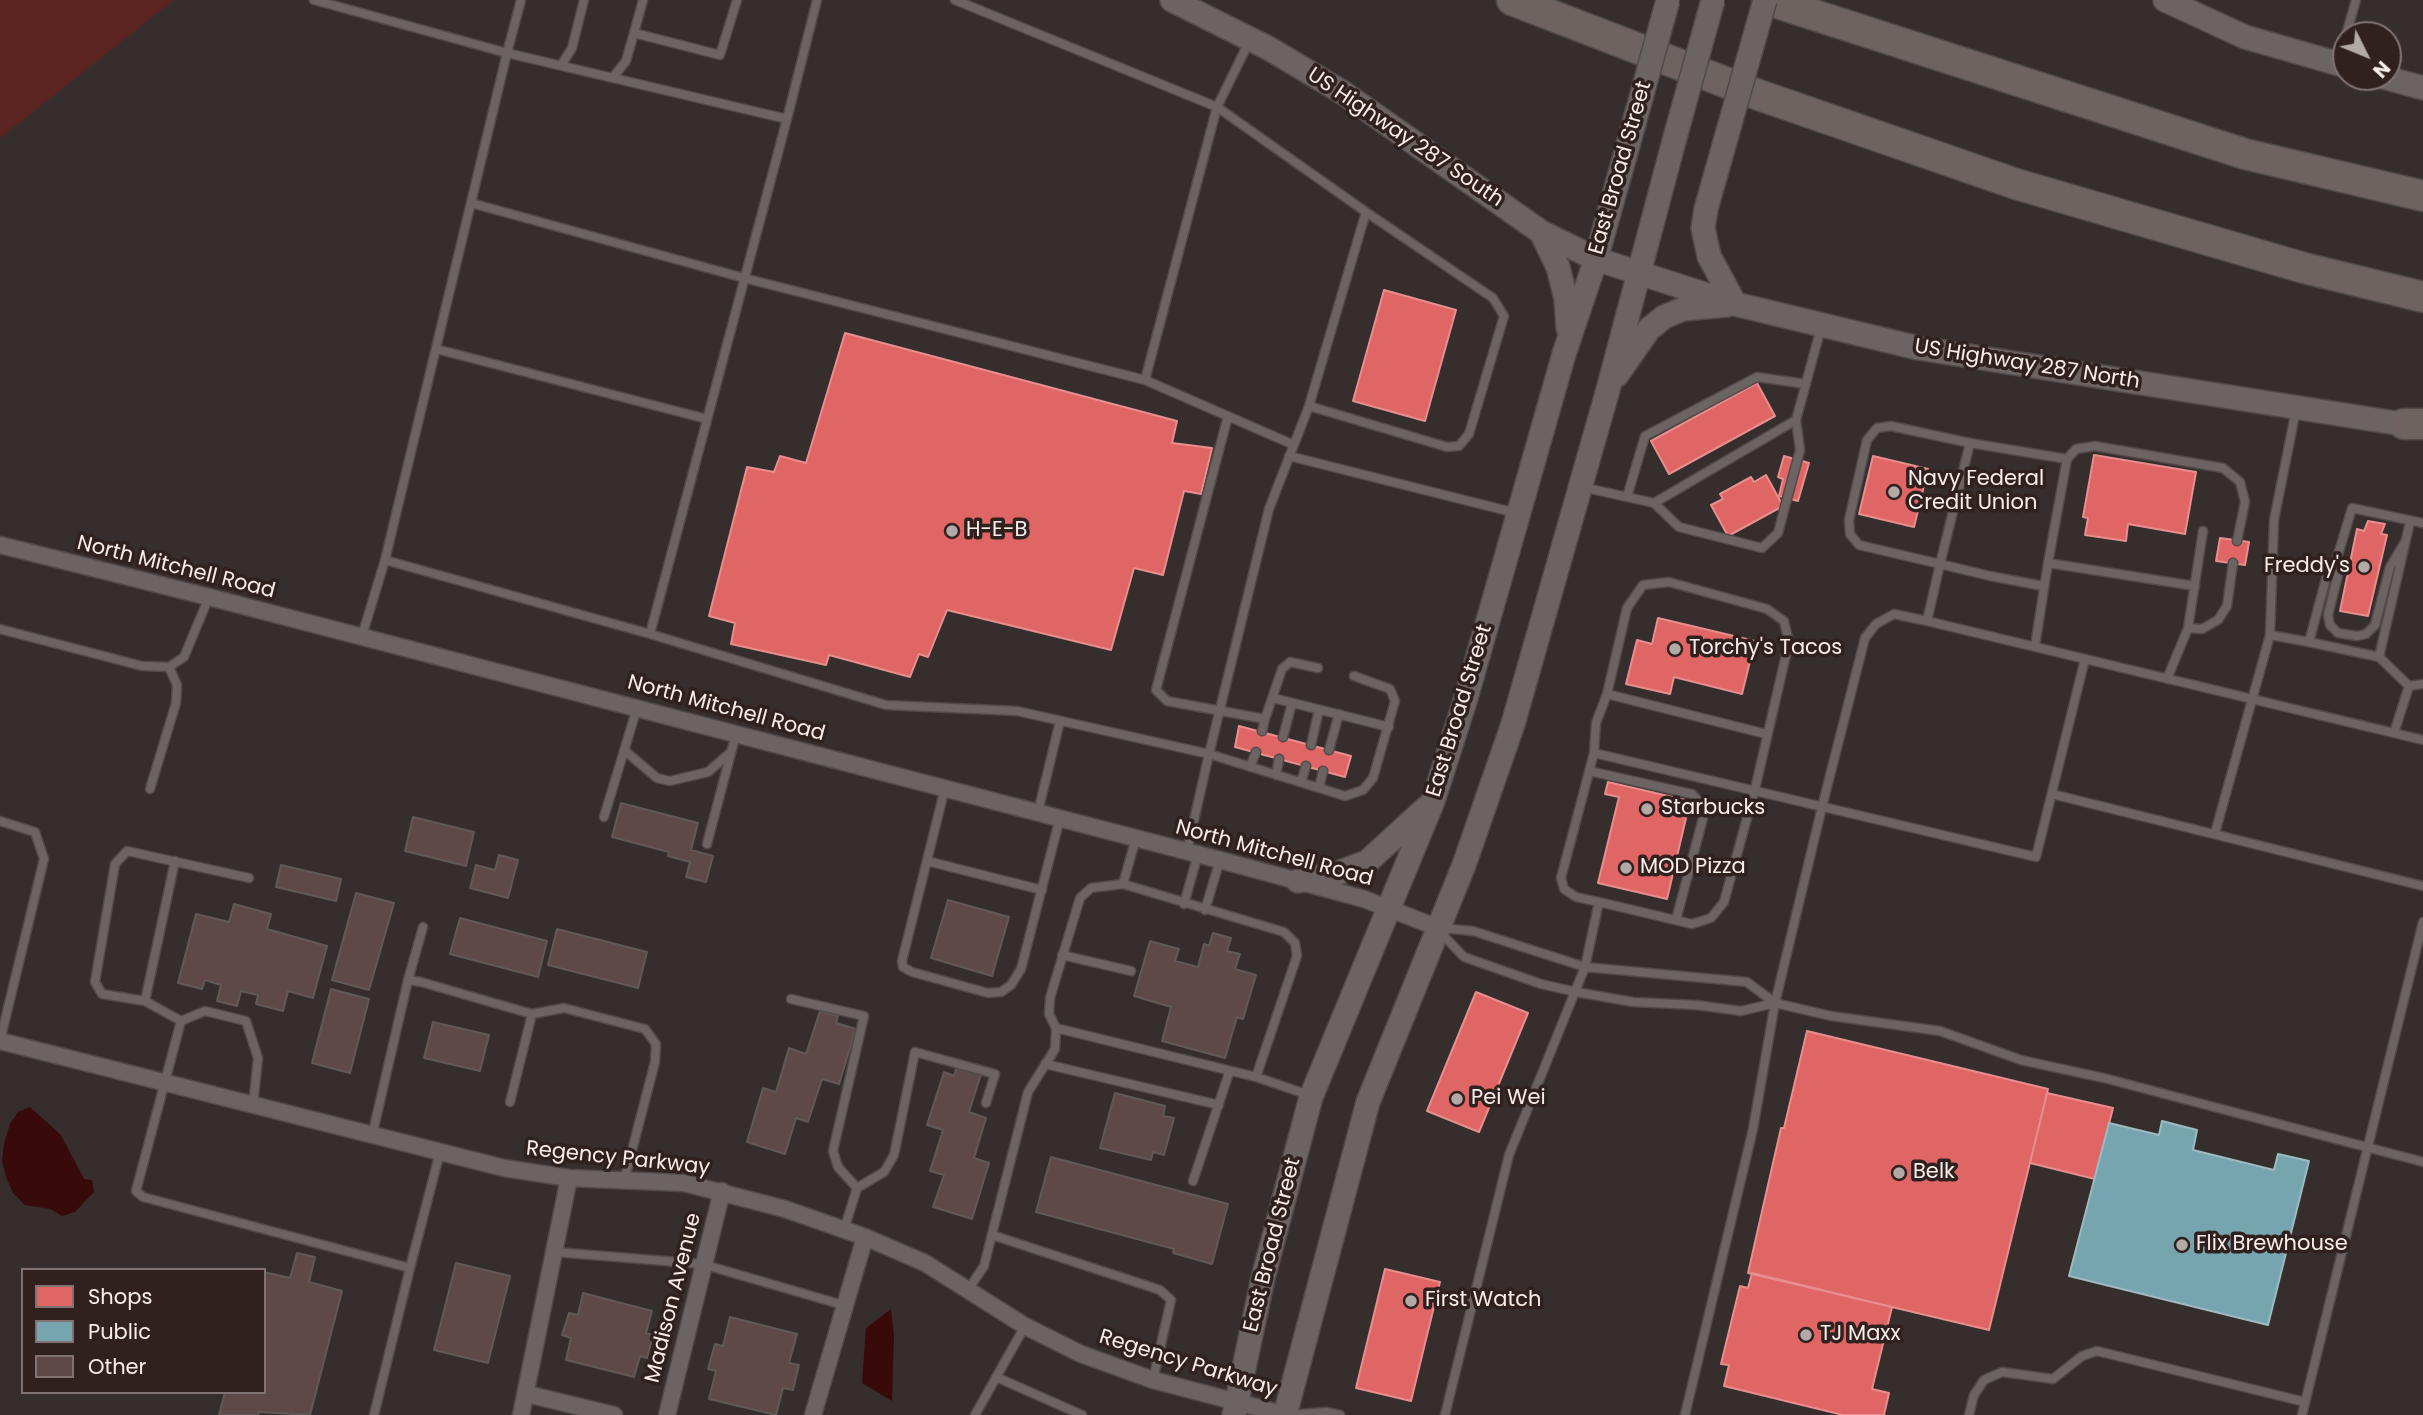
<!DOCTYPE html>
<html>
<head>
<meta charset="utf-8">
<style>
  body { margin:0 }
  #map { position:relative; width:2423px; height:1415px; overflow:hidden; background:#362e2d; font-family:Poppins,sans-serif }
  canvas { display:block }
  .legend { position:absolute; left:21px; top:1268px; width:245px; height:126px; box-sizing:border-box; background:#30211f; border:2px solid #807371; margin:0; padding:9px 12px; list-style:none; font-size:21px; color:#f7edeb }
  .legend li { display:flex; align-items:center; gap:14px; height:35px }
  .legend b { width:35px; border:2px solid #807371 }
  .north { position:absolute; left:2332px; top:21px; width:70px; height:70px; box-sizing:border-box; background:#30211f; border:2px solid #807371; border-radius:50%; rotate:133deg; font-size:19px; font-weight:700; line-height:28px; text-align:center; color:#f7edeb }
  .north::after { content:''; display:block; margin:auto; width:24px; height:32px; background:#b3aaa8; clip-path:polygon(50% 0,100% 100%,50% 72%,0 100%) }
</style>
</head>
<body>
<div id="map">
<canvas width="2423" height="1415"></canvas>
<ul class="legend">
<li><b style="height:19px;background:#e06666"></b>Shops</li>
<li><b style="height:19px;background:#76a5af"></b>Public</li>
<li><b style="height:19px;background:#5f4947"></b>Other</li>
</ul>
<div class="north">N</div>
</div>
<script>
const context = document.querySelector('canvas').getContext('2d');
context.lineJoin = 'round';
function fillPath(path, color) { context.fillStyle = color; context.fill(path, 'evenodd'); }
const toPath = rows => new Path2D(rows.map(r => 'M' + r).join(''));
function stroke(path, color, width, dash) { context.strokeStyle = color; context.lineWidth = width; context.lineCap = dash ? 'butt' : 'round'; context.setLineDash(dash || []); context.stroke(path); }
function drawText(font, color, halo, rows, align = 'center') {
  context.font = font + ' Poppins,sans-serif'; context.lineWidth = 7; context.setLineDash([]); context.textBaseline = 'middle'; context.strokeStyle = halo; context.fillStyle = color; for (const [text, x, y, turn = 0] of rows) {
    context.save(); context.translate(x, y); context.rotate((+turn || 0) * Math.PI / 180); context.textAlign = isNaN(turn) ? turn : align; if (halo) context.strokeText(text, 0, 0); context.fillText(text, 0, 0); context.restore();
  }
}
fillPath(toPath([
  [0,0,174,0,0,138]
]), '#5b2421');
fillPath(toPath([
  [30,1107,61,1135,84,1179,92,1180,94,1192,75,1212,62,1216,50,1209,25,1205,13,1193,6,1177,2,1161,4,1144,10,1124,18,1112],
  [891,1309,894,1336,892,1401,862,1383,866,1328]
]), '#380a0a');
const shops = toPath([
  [1384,290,1456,310,1425,421,1353,401,1384,290],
  [845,333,1177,421,1172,443,1212,448,1201,494,1184,491,1163,575,1134,568,1111,650,947,610,928,657,919,654,910,677,829,655,826,665,731,644,735,623,709,616,747,467,774,472,780,456,806,463,845,333],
  [1757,383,1775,416,1669,474,1651,441,1757,383],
  [2094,455,2196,472,2185,534,2128,524,2126,541,2085,535,2088,518,2083,517,2094,455],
  [1784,456,1809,463,1798,501,1779,496,1783,479,1778,477,1784,456],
  [1873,456,1928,469,1914,527,1859,514,1873,456],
  [1766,475,1783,506,1728,536,1711,505,1723,499,1720,494,1751,477,1754,482,1766,475],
  [2368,521,2385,524,2381,534,2387,535,2368,616,2340,611,2357,529,2364,531,2368,521],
  [2220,538,2249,542,2245,565,2216,561,2220,538],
  [1658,618,1755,641,1742,694,1674,677,1670,694,1626,684,1637,640,1652,644,1658,618],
  [1239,726,1351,756,1345,777,1235,747,1239,726],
  [1608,782,1690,801,1667,899,1598,883,1619,797,1605,794,1608,782],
  [1476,992,1528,1013,1479,1132,1427,1111,1476,992],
  [1807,1031,2048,1089,1989,1330,1748,1273,1781,1128,1784,1128,1807,1031],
  [2047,1093,2113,1108,2095,1179,2030,1163,2047,1093],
  [1385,1269,1440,1282,1411,1401,1356,1388,1385,1269],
  [1752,1273,1892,1307,1872,1389,1889,1393,1884,1415,1843,1415,1724,1386,1729,1365,1721,1364,1740,1286,1748,1288,1752,1273]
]);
fillPath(shops, '#e06666');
stroke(shops, '#e78e8e', 2);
const public = toPath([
  [2162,1121,2197,1130,2193,1150,2274,1170,2278,1154,2309,1161,2268,1325,2069,1276,2109,1123,2159,1135,2162,1121]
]);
fillPath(public, '#76a5af');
stroke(public, '#9dbbc1', 2);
const building = toPath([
  [621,803,698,823,691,850,713,856,706,882,686,877,690,862,668,856,669,852,612,837,621,803],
  [413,817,474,832,466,866,405,851,413,817],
  [499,855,518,860,508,898,470,888,476,865,495,870,499,855],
  [281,865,341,879,336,901,276,887,281,865],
  [356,893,394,903,369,990,332,980,356,893],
  [948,900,1009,917,992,976,931,958,948,900],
  [234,904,271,914,267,929,327,946,313,998,288,991,283,1011,256,1004,258,995,241,991,237,1006,217,1001,221,985,205,980,202,989,178,983,196,914,229,922,234,904],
  [460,918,547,941,538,977,450,954,460,918],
  [557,929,647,952,638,988,548,965,557,929],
  [1213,933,1231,938,1227,951,1240,954,1235,969,1256,975,1243,1019,1237,1017,1225,1058,1162,1041,1171,1007,1134,996,1150,941,1179,949,1175,961,1198,967,1204,944,1209,946,1213,933],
  [331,989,369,999,350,1073,312,1063,331,989],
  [820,1011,838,1016,836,1023,856,1029,839,1084,822,1079,808,1122,796,1118,785,1154,747,1142,763,1088,776,1092,789,1048,806,1054,820,1011],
  [433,1022,489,1035,480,1071,424,1058,433,1022],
  [957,1066,981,1074,969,1112,986,1118,974,1158,989,1163,972,1219,933,1207,944,1175,930,1171,943,1130,927,1125,944,1072,954,1076,957,1066],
  [1115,1093,1165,1106,1163,1116,1174,1118,1164,1155,1153,1152,1151,1160,1100,1148,1115,1093],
  [1051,1157,1228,1204,1212,1264,1173,1253,1174,1249,1036,1212,1051,1157],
  [297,1253,315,1257,309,1282,342,1291,310,1415,259,1412,258,1415,219,1415,225,1392,264,1392,264,1272,290,1278,297,1253],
  [456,1263,510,1276,488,1363,434,1350,456,1263],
  [583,1293,652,1311,646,1333,653,1335,647,1358,640,1356,634,1377,566,1360,571,1338,562,1335,569,1313,578,1315,583,1293],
  [730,1317,797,1334,789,1363,799,1365,793,1390,783,1388,776,1415,709,1399,716,1371,708,1369,715,1344,723,1346,730,1317]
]);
fillPath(building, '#5f4947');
stroke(building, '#605958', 2);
const service = toPath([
  [314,0,507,53,521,0],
  [643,0,634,33,720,55,737,0],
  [955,0,1217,107,1366,212,1309,406,1269,509,1209,754,1345,796,1363,790,1373,778,1395,701,1390,689,1354,676],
  [2346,35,2356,0],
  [2340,61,2346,37],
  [562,64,572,48,584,0],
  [614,76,626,61,634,33],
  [787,119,507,53,385,560,650,634,787,119,817,0],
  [471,203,744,278,1145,380,1217,107,1249,42],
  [436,349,707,419],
  [1145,380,1294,445],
  [1309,406,1447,447,1459,446,1469,434,1504,316,1493,298,1366,212],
  [1228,416,1156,690,1167,701,1265,719,1282,669,1290,662,1318,668],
  [1970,443,2067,459],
  [1289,456,1516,513],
  [1582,487,1654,503,1796,420,1821,328],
  [1627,497,1645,436,1757,377,1806,384],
  [1654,503,1679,527,1762,548,1778,533,1800,450,1796,420],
  [2337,558,2338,575,2328,615,2330,625,2338,633,2357,636,2366,634,2375,625,2390,567,2405,542],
  [2048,563,2067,459,2076,449,2095,446,2223,468,2240,482,2245,502,2237,541],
  [1927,621,1940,564,1970,443,1891,426,1877,428,1867,440,1849,520,1850,534,1859,545,1940,564,1990,576,2043,586],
  [2188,628,2202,629,2218,620,2227,606,2233,563],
  [0,629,142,666,169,667,184,657,209,597],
  [650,634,886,705,1017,711,1209,754,1187,851],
  [2270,635,2309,642],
  [362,636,385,560],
  [2035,646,2048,563,2195,586],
  [2379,657,2410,522],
  [2167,679,2188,628,2203,531],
  [2409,686,2379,657,2309,642,2327,575,2337,558,2352,508,2423,523],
  [1607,694,1766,734],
  [1273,698,1389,727],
  [1262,731,1265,719],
  [2394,733,2409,686,2423,684],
  [1283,737,1292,703],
  [1311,745,1319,710],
  [624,750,657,778,670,781,708,772,731,752],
  [1329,750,1339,714],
  [1594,753,1596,723,1607,694,1627,608,1643,585,1669,582,1767,609,1784,621,1789,642,1755,789,1724,902,1711,918,1692,924,1599,902],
  [1250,767,1256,752],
  [1589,771,1692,794,1701,804,1703,818,1676,920],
  [1276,775,1279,759],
  [1301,782,1306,766],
  [945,788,902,961,903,967,912,972,988,993,1001,992,1011,985,1021,969,1060,818],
  [1319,788,1323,771],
  [150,789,176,703,177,685,169,667],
  [2052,794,2423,886],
  [1038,812,1060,721],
  [604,817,637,708],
  [0,821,35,832,44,859,0,1041],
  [2215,833,2270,635,2274,520,2296,410],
  [707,844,736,734],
  [927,861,1042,890],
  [1123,884,1284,932,1295,943,1297,956,1256,1077],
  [1184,904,1198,854],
  [1205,910,1220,860],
  [1441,928,1473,931,1585,967,1747,982,1775,1003,1831,1016,1940,1031,2021,1060,2104,1078,2423,1162],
  [1440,932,1464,957,1541,984,1576,992,1633,1002,1696,1005,1741,1011,1775,1003],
  [1062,955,1131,971],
  [408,980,423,927],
  [791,999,864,1016,833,1151,838,1167,857,1188,844,1230],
  [145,1001,175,861],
  [181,1021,145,1001,102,994,95,982,115,864,127,851,249,878],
  [1056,1028,1256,1077,1309,1095],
  [1045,1064,1219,1105],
  [510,1102,532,1014],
  [253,1105,258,1058,246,1021,205,1011,181,1021,136,1191,143,1197,410,1268,374,1415],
  [372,1136,408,980,421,982,532,1014,564,1008,645,1029,656,1044,655,1062,624,1181],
  [1193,1181,1229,1073],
  [857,1188,884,1172,894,1155,915,1052,995,1074,986,1103],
  [992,1235,1160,1290,1171,1300,1153,1380],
  [555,1252,702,1264,843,1305],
  [410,1268,440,1152],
  [968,1290,984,1266,1028,1092,1055,1049,1056,1028,1049,1014,1050,998,1080,898,1091,888,1123,884,1136,838],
  [996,1377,1082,1415],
  [975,1415,1025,1326],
  [1288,1415,1326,1412,1340,1415],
  [1445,1415,1509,1155,1585,967,1599,902,1576,897,1564,889,1561,878,1594,753,2036,857,2085,659],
  [1685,1415,1753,1129,1775,1003,1822,807,1865,638,1876,624,1894,614,1927,621,2423,740],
  [1969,1415,1974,1395,1984,1380,2002,1372,2053,1379,2082,1356,2097,1351,2305,1402],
  [2302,1415,2423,922]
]);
const minor = toPath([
  [0,545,209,597,1220,860,1364,899,1436,927],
  [0,1041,504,1168,569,1178,684,1183,785,1209,865,1237,925,1263,1025,1326,1081,1354,1153,1380,1286,1415],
  [527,1394,614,1415],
  [521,1415,569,1178],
  [667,1415,722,1191],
  [813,1415,865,1237]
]);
const secondary = toPath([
  [1172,0,1270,49,1342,92,1541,232,1596,259,1735,304,1918,348,2421,427],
  [2165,0,2245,37,2346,66],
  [2383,77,2423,88],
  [1541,232,1558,267,1566,299,1568,328],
  [1709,256,1735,304],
  [1617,375,1649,329,1664,317,1683,309,1727,305],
  [1298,881,1338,873,1367,862,1426,808],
  [1234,1415,1263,1278,1311,1097,1433,801,1466,698,1564,354,1596,259,1628,145],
  [1285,1415,1368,1102,1464,865,1513,724,1609,386,1674,141]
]);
const motorway = toPath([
  [1512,0,1756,94,2016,184,2304,268,2423,297],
  [1768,0,2245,154,2423,196],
  [2404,424,2423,424]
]);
stroke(service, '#514a49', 11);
stroke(minor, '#514a49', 19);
stroke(secondary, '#514a49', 26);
stroke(motorway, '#514a49', 33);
stroke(service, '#6b6463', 8);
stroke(minor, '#6b6463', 16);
stroke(secondary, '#6b6463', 23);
stroke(motorway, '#6f6361', 30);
const secondaryBridge = toPath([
  [1674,141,1713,0],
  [1628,145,1668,0],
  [1709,256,1703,228,1706,209,1765,0]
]);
stroke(secondaryBridge, '#514a49', 26, []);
stroke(secondaryBridge, '#6b6463', 23);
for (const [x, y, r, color] of [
  [1894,492,7,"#b3aaa8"],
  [952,531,7,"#b3aaa8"],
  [2364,567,7,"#b3aaa8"],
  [1675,649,7,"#b3aaa8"],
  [1647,809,7,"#b3aaa8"],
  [1626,868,7,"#b3aaa8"],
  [1457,1099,7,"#b3aaa8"],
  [1899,1173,7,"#b3aaa8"],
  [2182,1245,7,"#b3aaa8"],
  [1411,1301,7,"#b3aaa8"],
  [1806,1335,7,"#b3aaa8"]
]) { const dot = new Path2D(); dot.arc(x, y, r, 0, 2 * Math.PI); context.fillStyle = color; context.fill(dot); stroke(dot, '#30211f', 2.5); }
drawText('21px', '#f7edeb', '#30211f', [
  ["US Highway 287 South",1405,138,34],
  ["East Broad Street",1621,168,-74],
  ["US Highway 287 North",2027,365,9],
  ["North Mitchell Road",176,568,14],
  ["North Mitchell Road",726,709,15],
  ["East Broad Street",1460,711,-73],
  ["North Mitchell Road",1274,854,15],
  ["Regency Parkway",618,1159,6],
  ["East Broad Street",1273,1245,-76],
  ["Madison Avenue",674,1298,-76],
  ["Regency Parkway",1188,1364,17]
]);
drawText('21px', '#f7edeb', '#30211f', [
  ["Navy Federal",1908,480],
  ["Credit Union",1908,504],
  ["H-E-B",966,531],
  ["Freddy's",2350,567,"right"],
  ["Torchy's Tacos",1689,649],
  ["Starbucks",1661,809],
  ["MOD Pizza",1640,868],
  ["Pei Wei",1471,1099],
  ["Belk",1913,1173],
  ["Flix Brewhouse",2196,1245],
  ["First Watch",1425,1301],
  ["TJ Maxx",1820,1335]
], 'left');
</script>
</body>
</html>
